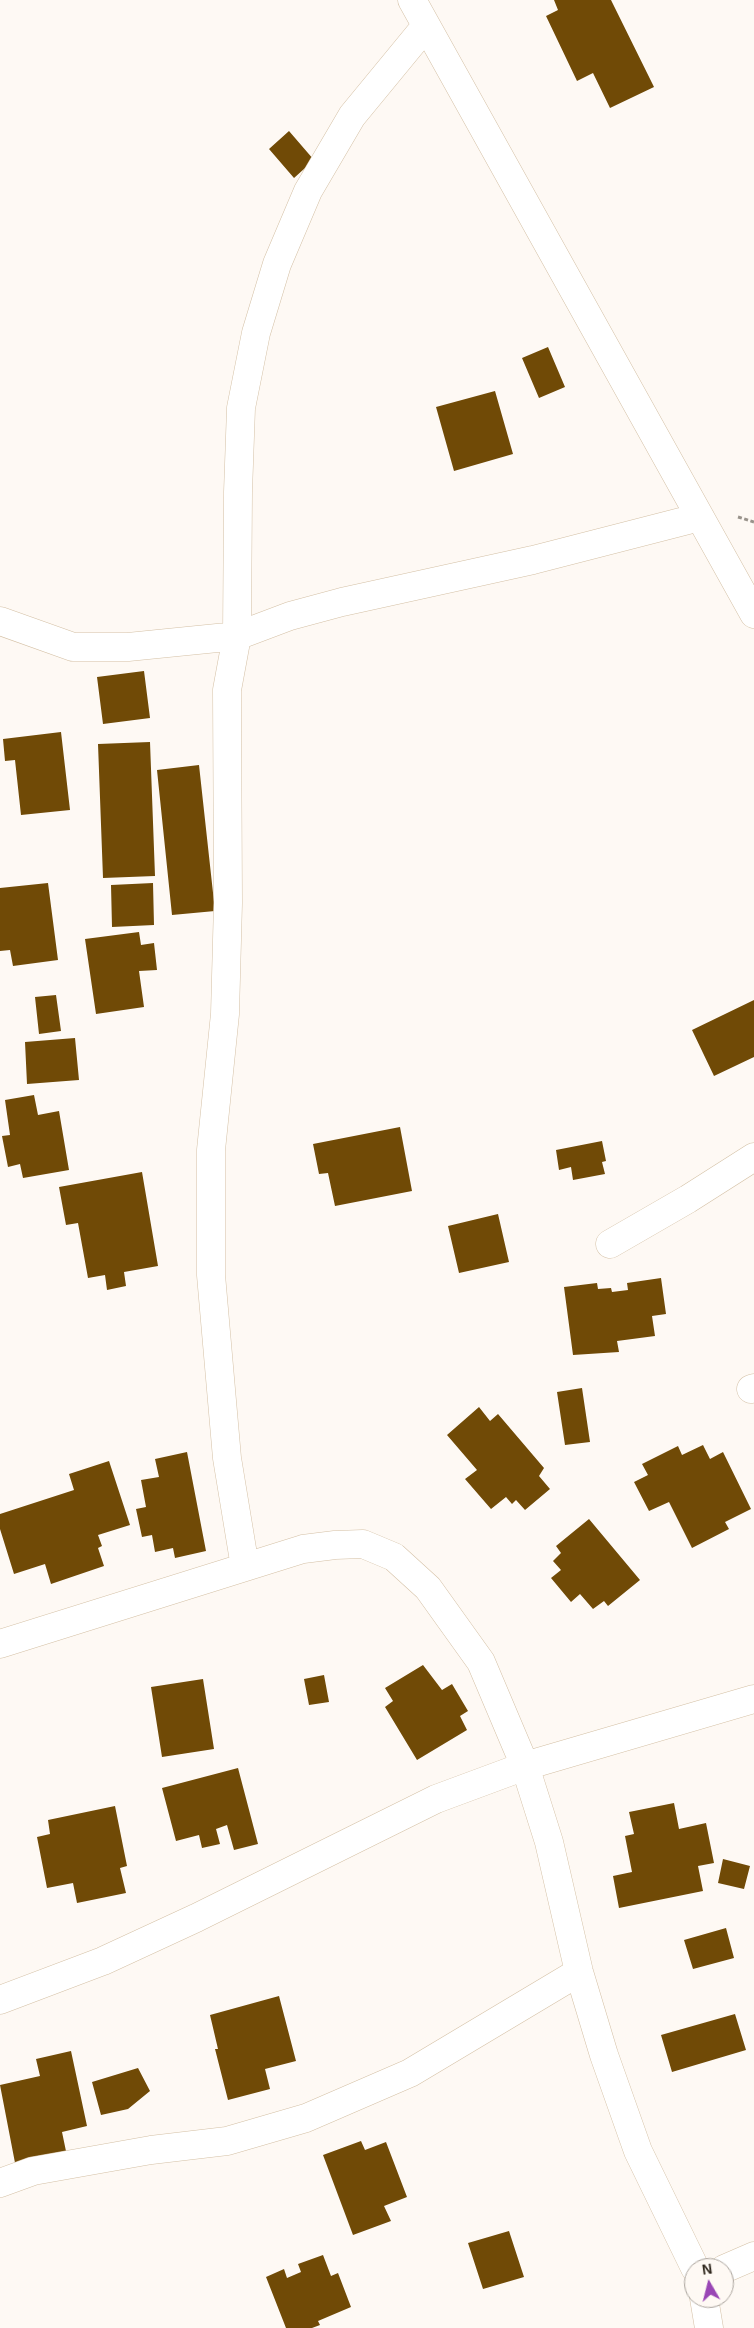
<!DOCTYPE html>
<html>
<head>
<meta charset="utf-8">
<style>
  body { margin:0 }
  #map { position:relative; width:754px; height:2328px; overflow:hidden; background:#fef9f4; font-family:Arial,sans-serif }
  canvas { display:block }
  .north { position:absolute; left:684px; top:2258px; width:50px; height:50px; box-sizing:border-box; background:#fef9f4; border:1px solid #aaa49d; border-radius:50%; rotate:352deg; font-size:14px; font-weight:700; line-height:20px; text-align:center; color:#2d251b }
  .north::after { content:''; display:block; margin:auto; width:18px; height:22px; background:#9946b5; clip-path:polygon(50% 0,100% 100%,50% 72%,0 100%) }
</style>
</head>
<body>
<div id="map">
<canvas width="754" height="2328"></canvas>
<div class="north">N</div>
</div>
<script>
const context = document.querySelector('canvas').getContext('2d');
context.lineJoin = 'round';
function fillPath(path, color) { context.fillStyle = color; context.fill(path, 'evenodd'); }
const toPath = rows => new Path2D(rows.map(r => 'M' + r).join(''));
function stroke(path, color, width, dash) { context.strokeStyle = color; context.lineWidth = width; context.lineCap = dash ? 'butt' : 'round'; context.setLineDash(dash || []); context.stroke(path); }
fillPath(toPath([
  [554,0,611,0,654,87,610,108,593,73,577,81,546,16,558,10],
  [289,131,314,160,294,178,269,149],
  [548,347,565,387,539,398,522,358],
  [495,391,513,454,454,471,436,407],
  [144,671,150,718,103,724,97,677],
  [61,732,70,810,21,815,15,760,5,761,3,739],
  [150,742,155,876,103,878,98,744],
  [199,765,215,911,172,915,157,770],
  [48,883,58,960,13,966,10,950,0,951,0,888],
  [153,883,154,925,112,927,111,885],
  [139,932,141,945,154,943,157,970,139,971,144,1007,96,1014,85,939],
  [56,995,61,1031,39,1034,35,997],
  [754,1000,754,1057,714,1076,692,1030],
  [75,1038,79,1080,27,1084,25,1042],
  [34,1095,38,1115,59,1111,69,1170,23,1178,20,1164,8,1167,2,1136,10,1135,5,1100],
  [400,1127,412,1191,335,1206,328,1173,319,1174,313,1144],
  [602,1141,606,1161,602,1162,605,1174,573,1180,571,1167,559,1170,556,1150],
  [142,1172,158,1266,124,1272,126,1286,107,1290,105,1275,88,1278,78,1223,66,1225,59,1187],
  [498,1214,509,1262,459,1273,448,1226],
  [661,1278,666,1314,652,1316,655,1336,617,1341,619,1352,573,1355,564,1287,597,1283,598,1289,611,1288,612,1292,628,1290,627,1283],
  [582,1388,590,1442,565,1445,557,1392],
  [479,1407,490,1421,498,1414,544,1468,539,1476,550,1489,525,1510,516,1500,512,1504,506,1497,491,1509,465,1479,477,1470,447,1435],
  [703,1445,710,1459,723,1452,751,1509,725,1522,729,1529,692,1548,669,1502,649,1511,634,1482,648,1475,642,1464,678,1446,682,1455],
  [187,1452,206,1551,175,1558,173,1548,155,1552,152,1535,142,1537,136,1509,146,1507,141,1480,159,1477,155,1459],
  [109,1461,130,1525,98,1535,102,1546,98,1548,104,1566,51,1584,45,1564,14,1574,0,1529,0,1514,74,1490,69,1474],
  [589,1519,640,1580,608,1606,604,1601,593,1609,580,1594,571,1602,551,1578,561,1570,553,1561,561,1553,556,1546],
  [423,1665,442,1690,452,1684,468,1711,460,1716,467,1730,417,1760,385,1707,393,1701,385,1688],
  [324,1675,329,1702,309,1705,304,1679],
  [203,1679,214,1749,162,1757,151,1687],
  [238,1768,258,1844,234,1850,227,1825,216,1829,220,1844,202,1848,199,1835,176,1841,162,1788],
  [674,1803,679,1829,706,1823,714,1863,698,1866,703,1891,619,1908,613,1876,632,1872,625,1836,634,1834,629,1812],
  [115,1806,127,1866,120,1868,126,1893,77,1903,73,1883,47,1888,37,1837,50,1834,48,1820],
  [723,1859,750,1866,744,1889,718,1883],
  [726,1928,734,1958,693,1969,684,1940],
  [279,1996,296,2061,265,2069,270,2089,228,2100,215,2049,218,2049,210,2015],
  [735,2014,746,2050,672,2072,661,2035],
  [71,2051,87,2126,62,2132,67,2156,16,2168,0,2085,40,2076,36,2059],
  [138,2068,150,2091,128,2109,101,2115,92,2082],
  [361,2141,365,2150,386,2142,407,2197,384,2206,391,2221,353,2235,323,2155],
  [509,2231,524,2277,483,2289,468,2243],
  [323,2255,331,2276,338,2273,351,2307,318,2321,320,2325,312,2328,286,2328,266,2277,284,2269,287,2278,301,2272,298,2264]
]), '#704a06');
const street = toPath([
  [412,0,754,614],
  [0,621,73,647,128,647,237,636,290,616,342,602,533,560,700,517],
  [610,1244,688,1199,754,1157],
  [751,1389,754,1388],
  [245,1567,227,1458,211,1275,211,1150,225,1014,228,903,227,690,237,636,238,492,241,408,256,333,277,264,308,191,352,116,426,26],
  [0,1644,303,1549,335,1545,363,1544,394,1557,428,1588,481,1662,525,1766,549,1842,579,1972,604,2055,638,2151,695,2268],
  [0,2000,103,1961,196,1918,436,1799,525,1766,754,1699],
  [0,2183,33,2171,151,2150,227,2141,306,2118,410,2073,579,1972],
  [724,2269,754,2256],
  [704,2298,709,2328]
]);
stroke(street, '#d4c0a5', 29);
stroke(toPath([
  [738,517,754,522]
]), '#99938b', 3, [4, 2.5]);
stroke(street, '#fff', 28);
</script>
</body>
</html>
